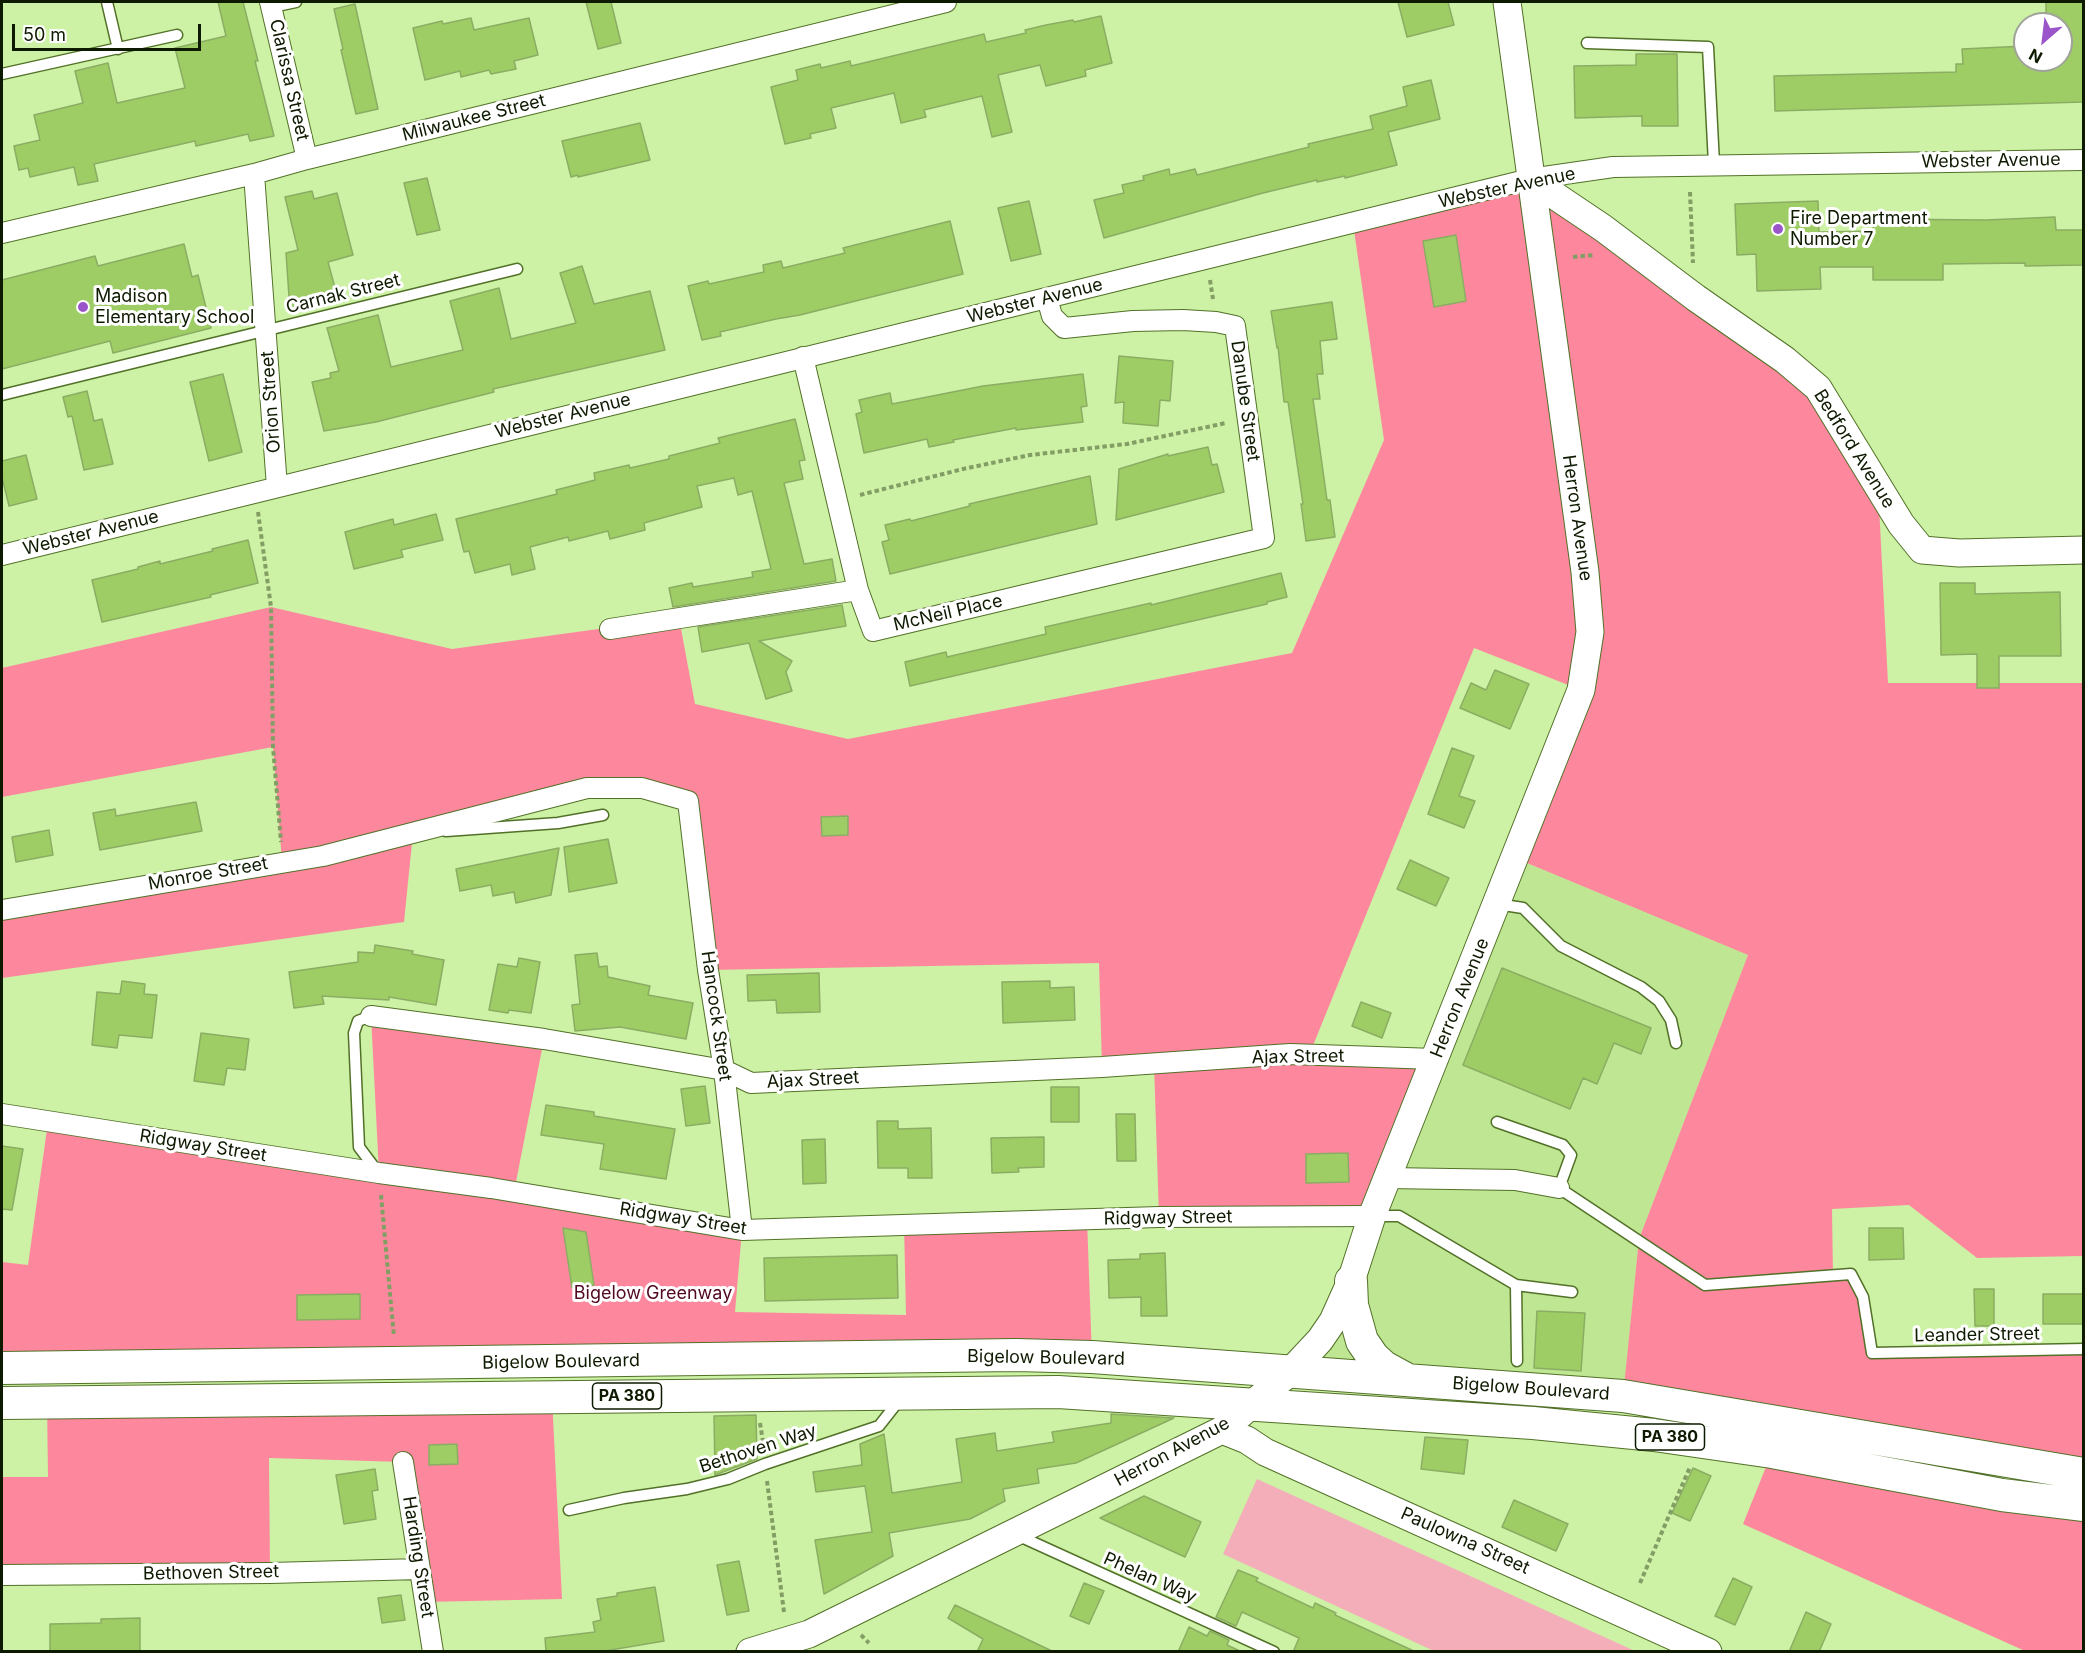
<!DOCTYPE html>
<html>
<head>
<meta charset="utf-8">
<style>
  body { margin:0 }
  #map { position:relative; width:2085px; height:1653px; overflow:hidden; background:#cdf2a5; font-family:Inter,sans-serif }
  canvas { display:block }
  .frame { position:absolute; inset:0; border:3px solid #0e1a00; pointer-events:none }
  .north { position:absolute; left:2013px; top:12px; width:60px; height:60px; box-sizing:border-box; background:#fff; border:2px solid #9fa399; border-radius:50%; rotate:208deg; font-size:16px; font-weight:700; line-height:24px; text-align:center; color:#0e1a00 }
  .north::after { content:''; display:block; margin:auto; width:21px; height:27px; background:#9a55ca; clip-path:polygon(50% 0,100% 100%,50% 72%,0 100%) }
  .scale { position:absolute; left:12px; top:24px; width:189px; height:27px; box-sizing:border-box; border:3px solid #0e1a00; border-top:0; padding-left:8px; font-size:18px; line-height:21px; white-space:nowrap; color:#0e1a00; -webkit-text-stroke:4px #fff; paint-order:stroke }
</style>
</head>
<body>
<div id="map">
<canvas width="2085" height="1653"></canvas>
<div class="frame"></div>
<div class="north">N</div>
<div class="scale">50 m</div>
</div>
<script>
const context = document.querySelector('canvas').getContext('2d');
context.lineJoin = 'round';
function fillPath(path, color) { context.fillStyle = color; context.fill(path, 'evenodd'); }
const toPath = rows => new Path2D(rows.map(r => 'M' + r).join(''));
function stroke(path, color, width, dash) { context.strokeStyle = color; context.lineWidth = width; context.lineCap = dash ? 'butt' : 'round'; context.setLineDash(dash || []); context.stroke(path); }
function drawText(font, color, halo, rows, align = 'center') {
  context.font = font + ' Inter,sans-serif'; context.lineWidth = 6; context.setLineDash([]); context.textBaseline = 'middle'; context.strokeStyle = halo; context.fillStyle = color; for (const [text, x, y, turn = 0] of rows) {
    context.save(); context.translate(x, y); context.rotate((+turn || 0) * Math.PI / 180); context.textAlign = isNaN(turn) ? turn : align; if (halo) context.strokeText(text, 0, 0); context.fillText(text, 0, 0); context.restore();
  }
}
fillPath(toPath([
  [1515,858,1748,955,1639,1239,1623,1396,1291,1371,1327,1330]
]), '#bfe692');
fillPath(toPath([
  [1257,1479,1635,1651,1434,1651,1223,1554]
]), '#f3aeb9');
fillPath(toPath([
  [1530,179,1785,360,1878,485,1888,683,2083,683,2083,1256,1977,1258,1909,1205,1832,1209,1833,1275,1851,1274,1863,1297,1872,1353,2083,1349,2083,1474,1623,1396,1639,1239,1748,955,1515,858,1581,690,1474,648,1310,1053,1435,1059,1372,1216,1159,1217,1154,1064,1102,1067,1099,963,708,970,688,802,586,788,413,833,404,922,2,978,2,906,282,861,273,747,2,797,2,668,271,607,452,649,679,618,695,704,848,739,1292,653,1384,440,1353,223],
  [371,1016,544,1039,514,1192,742,1230,735,1312,906,1315,904,1225,1087,1219,1092,1357,2,1368,2,1262,28,1265,48,1122,379,1173],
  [552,1397,562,1599,425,1602,403,1462,269,1458,270,1573,2,1575,2,1477,48,1477,47,1402],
  [1772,1452,2083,1505,2083,1651,2025,1651,1743,1524]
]), '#fd889e');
const building = toPath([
  [218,2,243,2,258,61,255,61,274,136,250,141,248,134,196,146,195,141,94,164,98,181,78,185,74,167,30,177,28,168,19,170,14,146,40,140,34,115,83,103,75,71,108,63,117,103,185,88,175,48,226,36,218,2],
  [586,2,611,2,621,43,598,49,586,2],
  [1398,2,1448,2,1454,25,1407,37,1398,2],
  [2046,2,2084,2,2084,102,1775,111,1774,76,1956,72,1956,64,1963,64,1962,49,2025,46,2025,60,2061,60,2061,24,2046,24,2046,2],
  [355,4,378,109,356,114,341,50,343,49,334,9,355,4],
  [1101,16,1112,63,1085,70,1086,76,1046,86,1040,65,998,75,1012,132,992,137,982,96,924,110,926,117,901,123,894,93,831,108,836,128,810,134,811,138,785,144,771,87,798,80,796,70,820,64,821,68,850,61,851,66,984,34,986,42,1026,33,1025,30,1046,25,1073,20,1074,22,1101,16],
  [471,18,474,30,529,18,538,55,514,61,516,69,491,74,489,70,461,77,460,71,425,80,413,28,442,21,443,24,471,18],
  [1636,54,1677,54,1678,126,1642,126,1642,116,1575,118,1574,66,1636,65,1636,54],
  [1431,80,1440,119,1388,132,1397,165,1345,178,1345,176,1317,182,1317,180,1263,193,1104,238,1094,200,1124,193,1122,185,1144,180,1143,176,1169,169,1170,175,1195,169,1197,175,1309,147,1308,144,1373,129,1370,116,1407,106,1403,87,1431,80],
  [640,123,650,160,578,177,578,175,571,177,562,141,640,123],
  [427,178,440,230,417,235,404,183,427,178],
  [312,191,314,199,337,193,353,255,328,262,338,299,290,311,286,253,298,250,285,197,312,191],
  [1029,201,1041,254,1011,261,998,208,1029,201],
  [1818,201,1819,232,1873,231,1873,219,1986,220,2055,217,2056,230,2084,230,2084,265,2025,266,2025,263,1943,264,1943,280,1873,280,1873,267,1820,267,1821,289,1757,291,1756,254,1737,255,1735,204,1818,201],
  [950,221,963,274,800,315,776,319,720,332,721,336,702,340,688,286,708,281,709,284,764,272,763,265,781,261,783,268,845,253,843,248,950,221],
  [1456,235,1466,301,1434,307,1423,241,1456,235],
  [184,244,192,277,198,275,211,328,113,353,110,341,2,369,2,280,95,256,98,266,184,244],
  [582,266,594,304,650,291,665,350,493,389,494,392,376,422,324,431,312,382,331,378,330,373,339,371,327,328,378,315,391,367,463,350,450,301,499,288,511,339,576,323,560,273,582,266],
  [1332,302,1337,339,1320,341,1323,374,1317,374,1320,399,1313,399,1327,500,1330,500,1335,537,1306,541,1301,504,1303,504,1288,402,1284,402,1278,347,1277,348,1271,311,1332,302],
  [1119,356,1173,361,1170,401,1160,400,1158,426,1123,423,1124,402,1115,403,1119,356],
  [223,374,242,452,209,461,190,382,223,374],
  [1083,374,1087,406,1081,407,1083,422,1016,430,1016,428,953,440,954,442,929,447,927,439,864,453,856,414,862,412,859,400,890,393,892,404,983,386,1083,374],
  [87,391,94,421,102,419,113,464,84,470,72,416,68,417,63,397,87,391],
  [795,419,805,460,799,461,803,479,784,483,804,564,832,559,836,581,673,607,669,588,692,583,693,587,753,577,752,572,771,569,752,491,738,495,734,478,697,486,702,507,644,523,645,530,610,539,608,531,569,541,568,537,530,547,535,569,512,575,510,564,475,573,469,551,464,552,456,519,557,494,556,490,595,480,594,473,629,465,630,468,669,459,669,456,720,443,718,438,795,419],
  [1208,447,1212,465,1217,464,1224,492,1116,520,1119,469,1168,454,1168,456,1208,447],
  [26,455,37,499,9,506,2,477,2,461,26,455],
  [1090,476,1097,524,890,574,882,542,889,540,885,525,910,519,911,521,970,506,969,504,1090,476],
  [436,514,443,540,401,550,403,557,354,569,345,532,393,519,394,525,436,514],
  [248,540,258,583,210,595,211,597,102,622,92,580,138,569,138,567,160,561,160,564,213,551,212,549,248,540],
  [1281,573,1287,597,1267,602,1267,604,910,686,905,662,946,652,947,657,1046,634,1045,627,1151,603,1151,605,1281,573],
  [1940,583,1975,583,1975,594,2060,592,2061,656,1999,656,1999,688,1977,688,1977,654,1941,655,1940,583],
  [842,605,846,626,759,641,792,661,786,672,792,691,766,699,749,643,702,652,698,627,842,605],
  [1495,670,1529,684,1510,729,1460,708,1471,683,1486,690,1495,670],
  [1452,748,1474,756,1459,796,1475,801,1464,828,1428,814,1452,748],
  [196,802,202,831,100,850,93,813,115,809,116,816,196,802],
  [848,816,848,835,822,836,821,817,848,816],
  [49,830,53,855,16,862,12,837,49,830],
  [608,839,617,883,569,892,564,847,608,839],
  [559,848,551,895,516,903,514,892,493,896,491,885,460,891,456,869,559,848],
  [1410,860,1449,878,1436,906,1397,889,1410,860],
  [375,945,413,951,412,954,444,960,436,1005,389,997,389,1000,322,996,324,1004,294,1008,289,972,358,962,358,952,374,953,375,945],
  [597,953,599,967,607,966,608,977,650,986,648,995,693,1003,686,1039,620,1027,575,1031,572,1005,580,1004,575,955,597,953],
  [519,958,540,962,531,1013,509,1010,508,1013,489,1010,498,964,517,967,519,958],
  [1502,968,1651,1028,1641,1054,1614,1043,1597,1084,1583,1078,1570,1109,1463,1065,1502,968],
  [819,973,820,1012,777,1013,776,1000,748,1001,747,975,819,973],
  [122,981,145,984,144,994,157,995,152,1038,119,1035,117,1048,92,1045,97,992,120,994,122,981],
  [1050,981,1050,988,1074,987,1075,1020,1003,1023,1002,982,1050,981],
  [1361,1002,1391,1013,1382,1038,1352,1026,1361,1002],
  [201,1033,249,1039,245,1070,227,1068,224,1085,194,1081,201,1033],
  [705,1086,710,1123,686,1126,681,1089,705,1086],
  [1051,1087,1079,1087,1079,1122,1051,1122,1051,1087],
  [546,1105,594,1112,594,1116,675,1129,666,1179,600,1169,604,1144,541,1135,546,1105],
  [1116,1114,1135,1114,1136,1161,1117,1161,1116,1114],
  [877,1121,898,1121,898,1129,931,1128,932,1178,908,1178,908,1168,878,1168,877,1121],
  [1044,1137,1044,1167,1018,1168,1019,1172,992,1173,991,1138,1044,1137],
  [825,1139,826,1183,803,1184,802,1140,825,1139],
  [2,1146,23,1149,12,1210,2,1209,2,1146],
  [1348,1153,1349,1182,1306,1183,1306,1154,1348,1153],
  [563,1228,586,1232,594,1285,572,1288,563,1228],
  [1869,1228,1903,1228,1904,1259,1869,1260,1869,1228],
  [1165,1253,1167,1316,1141,1316,1141,1297,1109,1298,1108,1260,1140,1259,1140,1254,1165,1253],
  [897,1255,898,1298,765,1301,764,1258,897,1255],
  [1974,1289,1994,1289,1994,1326,1975,1326,1974,1289],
  [360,1294,360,1319,297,1320,297,1295,360,1294],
  [2043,1294,2084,1294,2084,1324,2043,1324,2043,1294],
  [1537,1311,1585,1313,1581,1371,1534,1368,1537,1311],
  [1111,1414,1174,1418,1076,1463,1037,1469,1039,1483,1003,1489,1005,1501,970,1519,889,1533,893,1556,824,1594,815,1540,872,1532,865,1486,816,1492,813,1472,862,1465,860,1444,884,1434,892,1493,962,1482,956,1439,995,1433,997,1451,1054,1442,1052,1432,1111,1423,1111,1414],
  [756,1415,757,1459,715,1475,714,1416,756,1415],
  [1425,1437,1468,1440,1464,1474,1421,1469,1425,1437],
  [457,1444,458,1464,429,1465,429,1445,457,1444],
  [1693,1468,1711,1476,1690,1521,1672,1513,1693,1468],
  [375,1469,378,1490,372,1491,376,1519,344,1524,336,1475,375,1469],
  [1144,1496,1201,1522,1185,1557,1100,1518,1144,1496],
  [1514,1500,1568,1524,1556,1551,1502,1527,1514,1500],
  [739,1561,749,1611,727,1615,717,1565,739,1561],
  [1238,1570,1258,1578,1256,1581,1313,1608,1315,1603,1336,1613,1335,1615,1416,1652,1293,1652,1299,1638,1242,1612,1236,1626,1216,1617,1238,1570],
  [1733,1578,1752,1587,1735,1625,1715,1616,1733,1578],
  [1084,1583,1104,1591,1089,1624,1070,1616,1084,1583],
  [655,1587,664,1641,599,1652,546,1652,545,1638,595,1632,593,1622,601,1620,597,1599,617,1596,617,1593,655,1587],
  [401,1595,405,1620,382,1623,378,1598,401,1595],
  [955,1605,1054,1652,977,1652,983,1639,948,1618,955,1605],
  [1806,1612,1831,1624,1819,1652,1789,1652,1806,1612],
  [140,1618,140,1652,50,1652,50,1624,101,1623,101,1619,140,1618],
  [1189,1627,1207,1636,1210,1631,1229,1640,1227,1645,1242,1652,1178,1652,1189,1627]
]);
fillPath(building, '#9ecd65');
stroke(building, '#8bad63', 1.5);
const lane = toPath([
  [107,2,118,49],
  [272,7,296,2],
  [1587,43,1708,47,1714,164],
  [2,74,177,35],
  [2,395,517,269],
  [446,831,558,823,603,815],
  [1497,904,1523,908,1561,946,1641,987,1659,1001,1671,1020,1676,1043],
  [371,1016,358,1021,354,1033,359,1147,377,1171],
  [1497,1122,1563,1145,1571,1155,1559,1188,1705,1285,1851,1274,1863,1297,1872,1353,2084,1349],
  [1373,1216,1399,1216,1516,1285,1572,1292],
  [1516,1285,1517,1361],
  [569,1510,624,1498,687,1489,728,1479,765,1464,879,1426,901,1398],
  [1017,1535,1274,1652]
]);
const street = toPath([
  [270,2,307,159],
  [254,174,277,487],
  [2,233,254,174,307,159,946,2],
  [803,357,858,590,873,631,1264,538,1235,326,1216,322,1183,320,1133,321,1064,328,1052,316,1047,298],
  [2,555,1530,179,1613,167,2084,160],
  [610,629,858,590],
  [2,910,323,856,587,788,642,788,688,801,708,970,724,1070,742,1230],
  [371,1016,544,1039,724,1070,751,1083,1102,1067,1290,1054,1435,1059],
  [2,1114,379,1173,491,1188,742,1230,1159,1217,1372,1216],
  [1387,1178,1515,1180,1559,1188],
  [403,1462,433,1652],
  [2,1575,270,1573,420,1569]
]);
const secondary = toPath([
  [1530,179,1603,228,1696,298,1785,360,1818,388,1901,524,1922,550,1959,553,2084,550],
  [1222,1430,1247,1440,1265,1452,1708,1652],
  [750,1652,809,1634,1222,1430,1291,1371,1320,1340,1333,1321,1351,1281,1372,1216,1581,690,1590,632,1585,572,1507,2]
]);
const primary = toPath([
  [1351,1281,1352,1305,1362,1341,1373,1357,1384,1367,1406,1379],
  [2,1368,1016,1355,1092,1357,1623,1396,2084,1474],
  [2,1403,1058,1392,1533,1423,1654,1435,1772,1452,2002,1495,2084,1505]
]);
stroke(lane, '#527128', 13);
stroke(street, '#527128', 22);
stroke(secondary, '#527128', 29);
stroke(primary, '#527128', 34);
stroke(toPath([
  [1690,192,1693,263],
  [1573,257,1594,255],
  [1210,280,1213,299],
  [860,495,963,469,1030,455,1127,444,1226,423],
  [258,512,271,607,273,747,281,842],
  [381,1195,394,1337],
  [760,1423,764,1448],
  [767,1481,784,1612],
  [1640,1583,1690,1467],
  [861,1635,869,1643]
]), '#839e65', 4, [4.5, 3]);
stroke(lane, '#fff', 10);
stroke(street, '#fff', 20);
stroke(secondary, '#fff', 27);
stroke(primary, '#fff', 32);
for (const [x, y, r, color] of [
  [1778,229,6,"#9a55ca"],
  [83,307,6,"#9a55ca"]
]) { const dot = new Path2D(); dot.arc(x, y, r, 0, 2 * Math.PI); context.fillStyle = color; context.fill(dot); stroke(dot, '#fff', 2); }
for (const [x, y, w] of [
  [627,1396,69],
  [1670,1437,69]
]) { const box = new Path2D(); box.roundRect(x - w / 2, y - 13, w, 26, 4.5); context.fillStyle = '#fff'; context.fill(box); stroke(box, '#0e1a00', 1.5); }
drawText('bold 16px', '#0e1a00', null, [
  ["PA 380",627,1396],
  ["PA 380",1670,1437]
]);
drawText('18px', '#0e1a00', '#fff', [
  ["Clarissa Street",289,80,77],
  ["Milwaukee Street",474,118,-14],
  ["Webster Avenue",1991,161,-1],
  ["Webster Avenue",1507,188,-12],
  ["Carnak Street",343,294,-14],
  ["Webster Avenue",1035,301,-14],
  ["Danube Street",1245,401,82],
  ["Orion Street",271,402,-94],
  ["Webster Avenue",563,416,-14],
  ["Bedford Avenue",1854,449,58],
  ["Herron Avenue",1577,518,82],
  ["Webster Avenue",91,533,-14],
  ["McNeil Place",948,613,-13],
  ["Monroe Street",208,874,-10],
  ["Herron Avenue",1460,998,-68],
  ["Hancock Street",716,1016,82],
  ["Ajax Street",1298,1057,-1],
  ["Ajax Street",813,1080,-3],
  ["Ridgway Street",203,1146,9],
  ["Ridgway Street",1168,1218,-1],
  ["Ridgway Street",683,1219,9],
  ["Leander Street",1977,1335,-1],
  ["Bigelow Boulevard",1046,1358,1],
  ["Bigelow Boulevard",561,1362,-1],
  ["Bigelow Boulevard",1531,1389,4],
  ["Bethoven Way",758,1449,-18],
  ["Herron Avenue",1172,1452,-28],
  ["Paulowna Street",1465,1541,24],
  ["Harding Street",418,1557,81],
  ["Bethoven Street",211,1573,-1],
  ["Phelan Way",1150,1578,24]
]);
drawText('18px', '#0e1a00', '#fff', [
  ["Fire Department",1790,219],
  ["Number 7",1790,240],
  ["Madison",95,297],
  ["Elementary School",95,318]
], 'left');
drawText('18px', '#520920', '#fff', [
  ["Bigelow Greenway",653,1294]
]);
</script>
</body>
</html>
